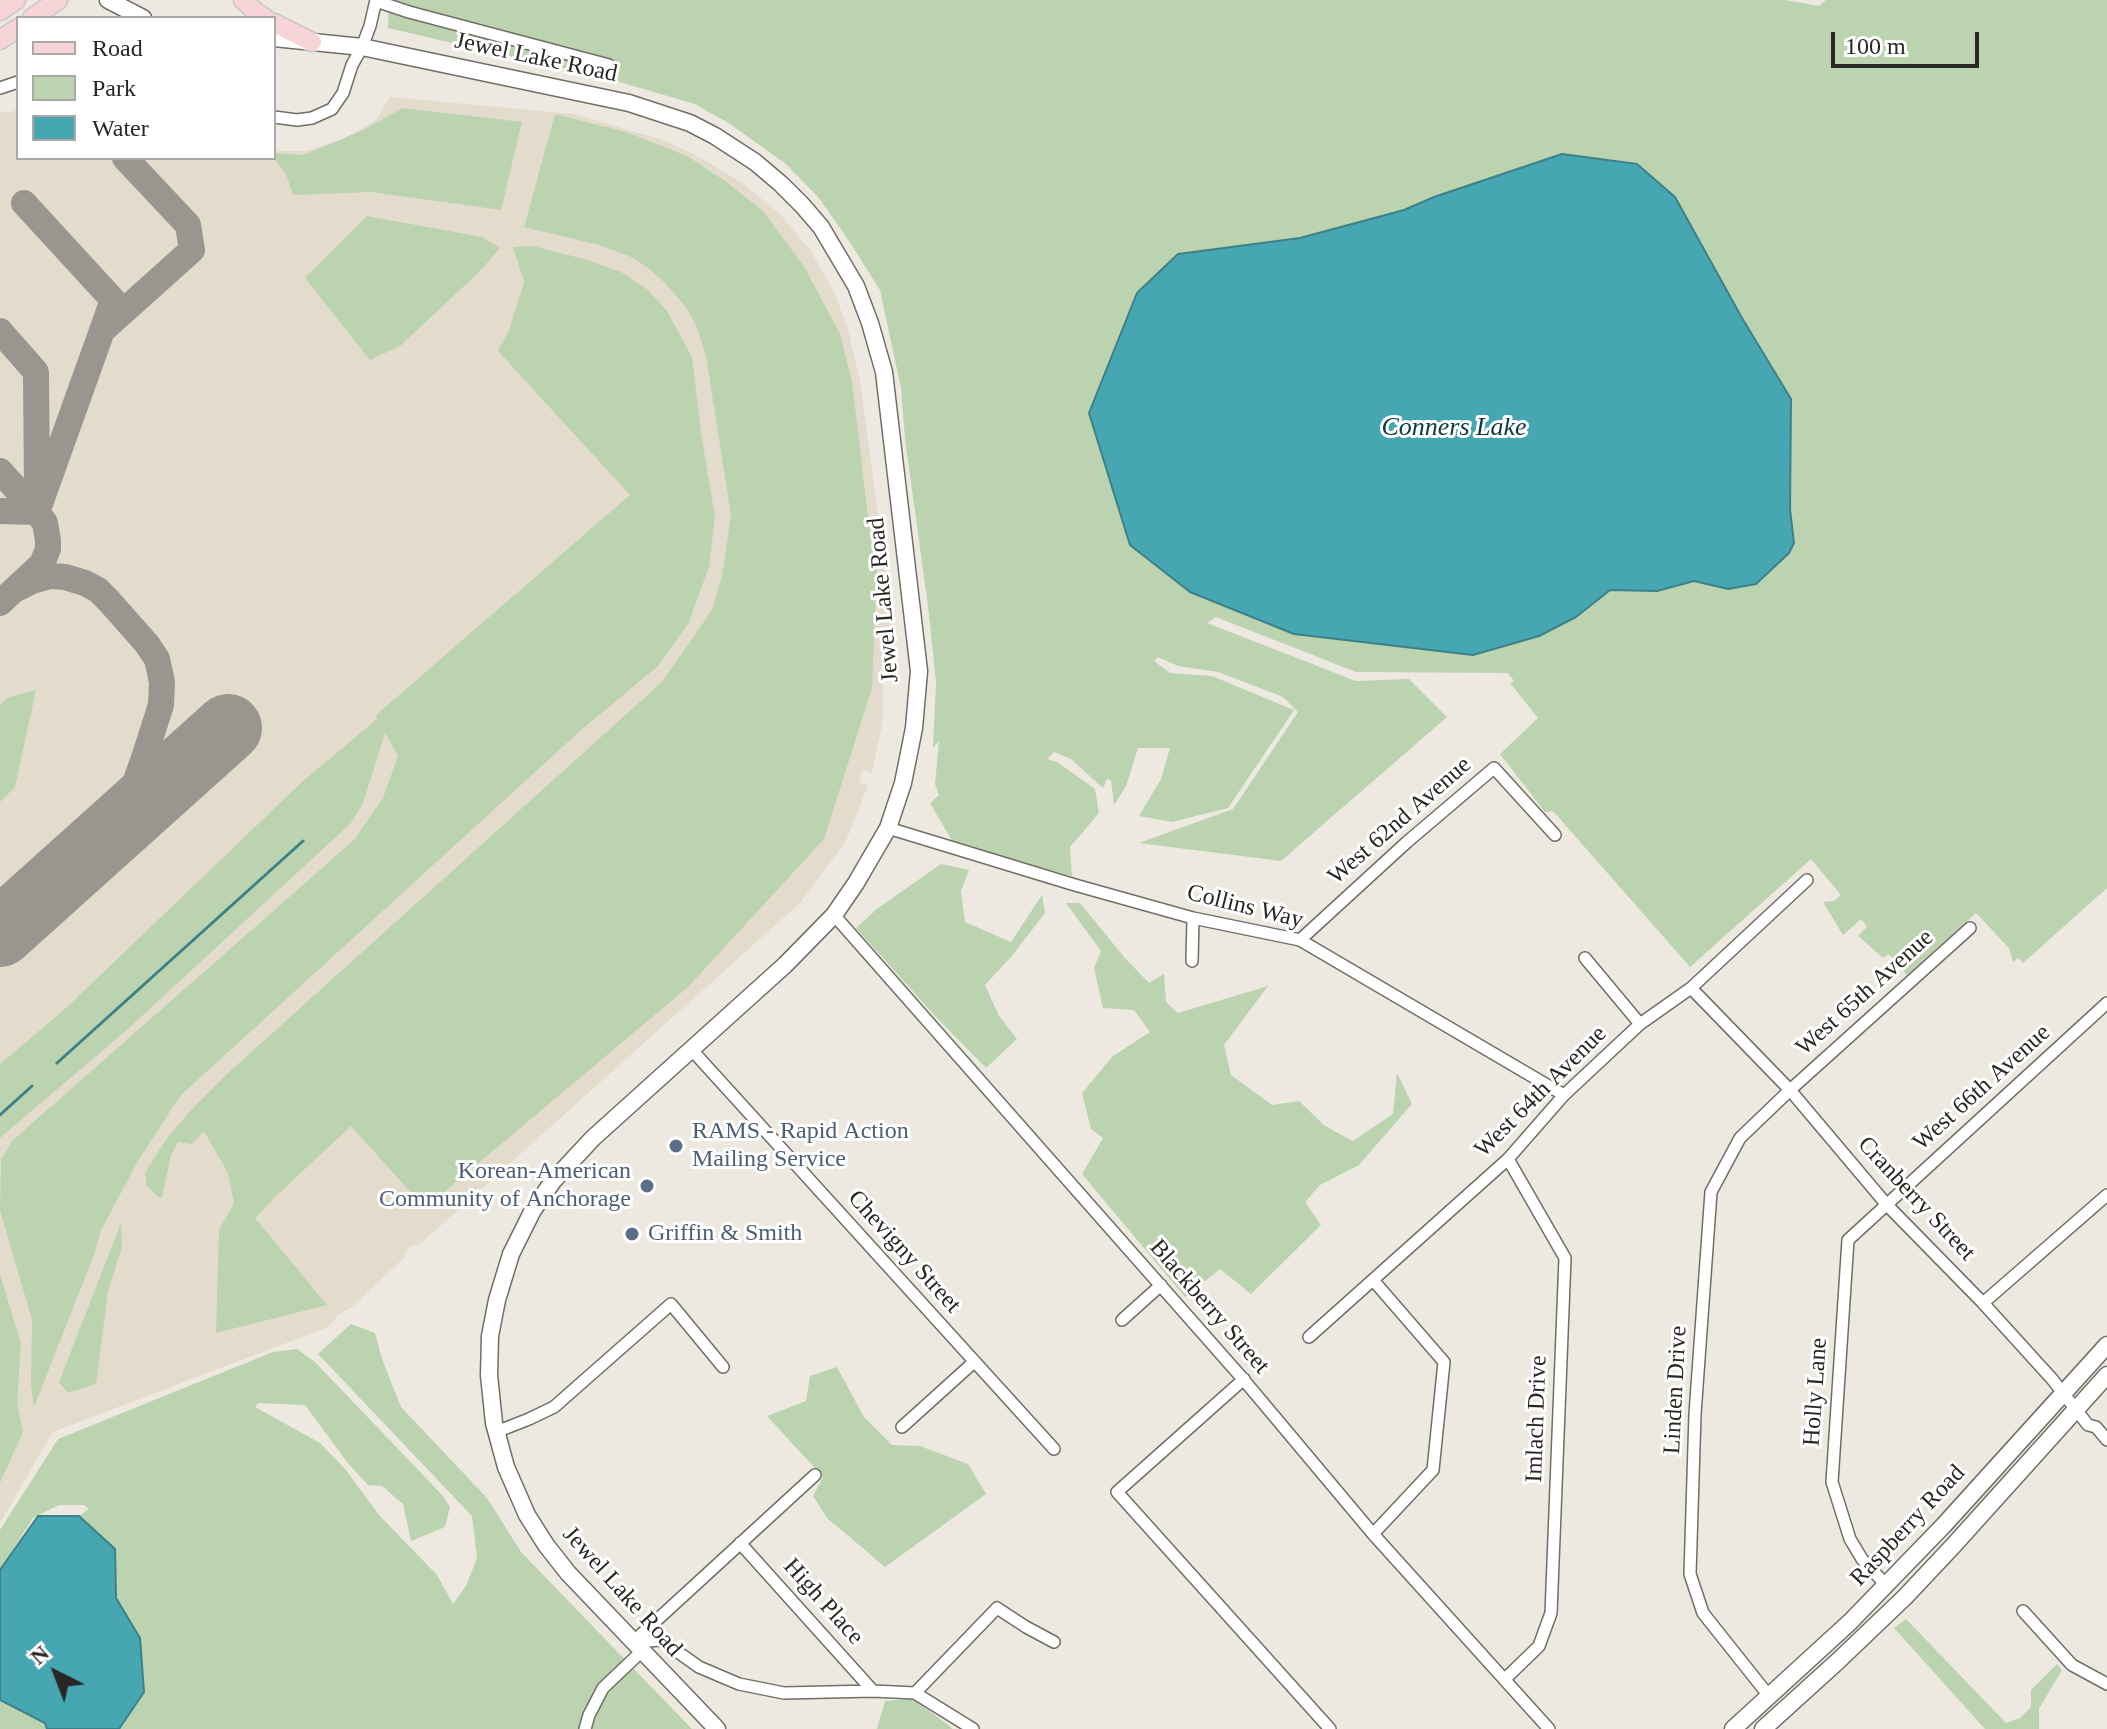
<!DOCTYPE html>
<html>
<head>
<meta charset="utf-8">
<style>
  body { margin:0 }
  #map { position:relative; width:2107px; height:1729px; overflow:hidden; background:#ede9e0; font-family:"Times New Roman",serif }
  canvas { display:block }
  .legend { position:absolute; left:16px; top:16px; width:260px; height:144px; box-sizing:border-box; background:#fff; border:2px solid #a9a9a7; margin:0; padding:10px 14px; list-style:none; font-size:24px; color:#292724 }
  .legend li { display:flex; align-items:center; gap:16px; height:40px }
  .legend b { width:40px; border:2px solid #a9a9a7 }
  .north { position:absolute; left:16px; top:1633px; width:80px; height:80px; -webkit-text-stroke:6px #fff; paint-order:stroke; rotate:318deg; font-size:22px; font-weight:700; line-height:32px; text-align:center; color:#292724 }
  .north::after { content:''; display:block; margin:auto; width:28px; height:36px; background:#292724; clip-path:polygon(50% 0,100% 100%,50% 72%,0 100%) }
  .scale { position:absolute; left:1831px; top:32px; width:148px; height:36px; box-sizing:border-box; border:4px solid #292724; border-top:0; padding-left:10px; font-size:24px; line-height:28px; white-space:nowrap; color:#292724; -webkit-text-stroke:6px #fff; paint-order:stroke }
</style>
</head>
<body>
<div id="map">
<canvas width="2107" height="1729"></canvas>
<ul class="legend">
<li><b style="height:10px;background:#f6d4d8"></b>Road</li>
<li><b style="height:22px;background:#bbd3af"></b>Park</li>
<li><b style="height:22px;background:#46a7b3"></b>Water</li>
</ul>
<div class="north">N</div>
<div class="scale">100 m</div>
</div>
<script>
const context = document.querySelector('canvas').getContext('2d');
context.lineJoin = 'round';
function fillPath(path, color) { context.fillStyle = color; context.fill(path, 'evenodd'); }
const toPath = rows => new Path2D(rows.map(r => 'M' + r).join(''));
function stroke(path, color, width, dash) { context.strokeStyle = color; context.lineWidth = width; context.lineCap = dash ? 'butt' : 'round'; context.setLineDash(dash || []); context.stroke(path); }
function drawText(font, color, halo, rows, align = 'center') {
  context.font = font + ' "Times New Roman",serif'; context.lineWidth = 6; context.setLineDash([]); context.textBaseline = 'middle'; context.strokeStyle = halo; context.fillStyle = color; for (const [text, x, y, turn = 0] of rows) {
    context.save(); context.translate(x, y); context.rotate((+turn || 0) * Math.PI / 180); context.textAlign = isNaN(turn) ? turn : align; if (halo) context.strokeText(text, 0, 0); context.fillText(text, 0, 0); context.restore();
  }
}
fillPath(toPath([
  [390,97,574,114,660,139,690,152,741,182,780,214,811,251,835,294,848,330,860,380,894,635,884,638,883,720,872,773,863,770,859,783,868,785,846,841,801,902,418,1246,414,1244,405,1253,406,1256,352,1307,338,1315,328,1327,53,1432,0,1523,0,112,10,113,18,109,18,158,274,158,274,151,305,151,336,142,352,134,376,120]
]), '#e3dccd');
fillPath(toPath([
  [389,0,1785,0,1819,6,1826,0,2107,0,2107,888,2023,963,2018,958,2013,962,2009,948,1976,913,1907,975,1889,954,1883,958,1858,936,1867,927,1861,919,1843,935,1823,902,1834,901,1841,895,1811,859,1690,967,1553,811,1545,812,1500,754,1538,718,1510,683,1514,681,1508,673,1356,672,1216,617,1207,623,1356,681,1409,679,1447,717,1281,861,1139,843,1233,809,1298,712,1283,697,1218,672,1178,666,1158,657,1154,661,1170,673,1212,676,1294,710,1228,808,1172,822,1139,816,1161,779,1170,748,1138,748,1126,786,1114,805,1111,780,1107,779,1103,788,1071,759,1054,752,1047,759,1057,762,1095,789,1099,813,1070,847,1072,876,954,844,930,803,939,795,935,784,939,741,933,748,936,683,928,606,905,439,901,388,880,290,851,244,819,198,786,164,730,124,695,104,616,81,388,28],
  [403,108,522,122,501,210,371,192,293,195,286,174,273,158,274,153,304,155,361,131],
  [555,114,626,132,687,156,725,181,763,211,805,268,840,334,852,382,874,566,877,566,872,688,824,839,688,987,425,1208,351,1126,276,1196,255,1218,327,1305,216,1333,219,1230,234,1203,228,1173,204,1131,192,1144,178,1142,171,1155,162,1198,157,1196,147,1186,145,1173,167,1138,194,1107,227,1074,662,682,712,610,722,576,731,515,706,356,696,325,686,307,664,282,647,267,629,256,599,245,524,227],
  [367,216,482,237,500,248,479,272,400,346,370,360,305,278],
  [533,246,584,259,621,272,647,289,667,311,692,357,701,433,715,517,709,567,688,624,658,666,580,731,180,1096,138,1161,101,1230,94,1255,34,1407,31,1384,32,1320,0,1210,1,1160,13,1140,354,840,383,798,398,756,385,733,363,803,351,823,130,1027,0,1138,0,1064,66,1008,302,782,377,719,376,715,630,495,498,351,509,330,524,282,513,247],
  [36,690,15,787,0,802,0,705,7,698],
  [941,864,969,870,961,891,965,922,1011,942,1042,895,1045,913,1011,957,985,985,999,1016,1017,1039,986,1068,937,1018,856,928,878,908],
  [1066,903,1080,903,1124,957,1149,983,1164,974,1166,1002,1178,1013,1268,986,1224,1045,1231,1075,1272,1105,1299,1101,1325,1126,1353,1141,1393,1114,1397,1073,1412,1104,1359,1165,1320,1185,1305,1202,1321,1225,1251,1294,1220,1269,1185,1297,1082,1174,1103,1138,1091,1129,1082,1093,1113,1056,1150,1032,1134,1010,1103,1008,1094,968,1101,951],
  [121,1223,122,1247,108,1291,96,1384,68,1393,59,1382],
  [0,1274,21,1344,17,1403,23,1432,0,1483],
  [351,1324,375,1333,382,1359,401,1407,487,1498,521,1552,692,1729,119,1729,144,1692,140,1638,116,1599,115,1549,79,1516,89,1509,84,1505,59,1505,33,1518,0,1570,0,1530,58,1439,273,1352,297,1349,315,1362,443,1496,450,1507,445,1527,411,1541,403,1504,382,1486,368,1485,347,1462,305,1405,258,1403,255,1407,320,1443,346,1470,379,1515,437,1575,453,1604,466,1586,477,1558,472,1516,318,1354],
  [837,1367,864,1417,892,1445,920,1446,968,1464,986,1494,885,1567,827,1518,813,1496,823,1477,767,1416,806,1401,810,1376],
  [1906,1619,2006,1723,2020,1718,2031,1707,2031,1690,2057,1664,2062,1670,2039,1709,2039,1729,1985,1729,1894,1628],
  [913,1699,951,1727,952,1729,877,1729,885,1701],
  [0,1700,45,1723,47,1729,0,1729]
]), '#bbd3af');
const water = toPath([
  [1562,154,1637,164,1675,197,1742,318,1791,399,1790,509,1794,543,1789,553,1756,584,1728,589,1694,581,1657,591,1610,590,1576,617,1539,636,1473,655,1294,634,1190,592,1130,545,1089,413,1137,293,1178,254,1300,238,1404,210,1434,197,1562,154],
  [38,1516,79,1516,115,1549,116,1598,140,1638,144,1692,119,1729,47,1729,45,1723,0,1700,0,1570,38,1516]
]);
fillPath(water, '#46a7b3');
stroke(water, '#3d8188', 2);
stroke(toPath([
  [57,1063,303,841],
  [0,1115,32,1086]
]), '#3d8188', 3);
stroke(toPath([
  [24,203,113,300,37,512],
  [105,328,192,250,188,225,125,158],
  [0,331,36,372,37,492],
  [0,471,37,512,45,523,48,540,48,549,42,564,0,603],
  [0,511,37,512],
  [16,589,32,581,50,576,65,577,85,583,98,590,109,601,147,644,157,659,162,682,161,705,144,758,120,825]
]), '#98968f', 26);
stroke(toPath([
  [0,933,228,728]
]), '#98968f', 68);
const minor = toPath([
  [376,1,409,12,609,65],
  [0,88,18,82],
  [274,117,297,120,312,118,332,109,343,93,352,65,362,47,370,26,376,0],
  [888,828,1075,885,1193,918,1300,940,1564,1095],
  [834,915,1243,1379,1373,1534,1549,1729],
  [1300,940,1407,842,1494,768,1555,835],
  [1585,958,1640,1024],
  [1192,961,1193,918],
  [1691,988,1790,1090,1887,1205,1983,1303,2052,1379,2088,1425,2096,1427,2107,1440],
  [691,1049,1054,1449],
  [1983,1303,2107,1195],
  [1122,1320,1161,1285],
  [1309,1337,1508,1159,1564,1095,1640,1024,1691,988,1807,880],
  [1244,1379,1117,1492,1330,1729],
  [902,1427,974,1362],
  [496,1432,529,1419,554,1407,671,1304,723,1367],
  [1373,1534,1433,1470,1444,1362,1373,1280],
  [740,1543,873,1691],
  [1886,1585,1862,1559,1850,1539,1832,1482,1848,1240,2107,1003],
  [2023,1611,2072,1665,2107,1684],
  [634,1641,815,1475],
  [634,1642,661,1640,699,1667,739,1684,784,1693,873,1691,915,1693,973,1729],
  [1505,1679,1539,1646,1551,1613,1565,1258,1508,1159],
  [915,1693,997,1608,1026,1627,1054,1642],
  [1769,1696,1703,1613,1690,1574,1695,1414,1711,1192,1740,1138,1790,1090,1970,928],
  [585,1729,589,1715,603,1688,642,1651]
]);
const secondary = toPath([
  [108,0,143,18],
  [274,38,362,47,629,103,690,123,715,136,755,162,781,184,802,205,821,227,856,286,870,323,884,372,919,671,914,728,903,783,888,828,856,883,834,915,785,965,593,1138,553,1181,533,1210,511,1254,497,1300,490,1336,489,1375,494,1423,506,1467,527,1515,546,1545,568,1573,717,1729],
  [1733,1729,1850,1622,1944,1525,2107,1345],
  [1763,1729,1838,1661,1905,1597,1953,1546,2107,1375]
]);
const primary = toPath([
  [243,0,257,13,265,18],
  [0,11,16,0],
  [32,18,58,0],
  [274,23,312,42],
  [0,40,18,28]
]);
stroke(minor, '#716e66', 14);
stroke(secondary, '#716e66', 19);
stroke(primary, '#c7c7c6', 21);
stroke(minor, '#fff', 11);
stroke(secondary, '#fff', 16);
stroke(primary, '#f6d4d8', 18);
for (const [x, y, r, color] of [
  [676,1146,8,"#5c6f8a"],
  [647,1186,8,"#5c6f8a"],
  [632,1234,8,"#5c6f8a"]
]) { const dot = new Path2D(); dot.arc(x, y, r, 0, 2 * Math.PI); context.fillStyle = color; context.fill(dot); stroke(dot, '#fff', 3); }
drawText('24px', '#292724', '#fff', [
  ["Jewel Lake Road",536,58,12],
  ["Jewel Lake Road",884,600,-95],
  ["West 62nd Avenue",1400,821,-41],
  ["Collins Way",1245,907,14],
  ["West 65th Avenue",1865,993,-42],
  ["West 66th Avenue",1982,1088,-42],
  ["West 64th Avenue",1541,1092,-45],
  ["Cranberry Street",1916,1199,47],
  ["Chevigny Street",904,1252,48],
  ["Blackberry Street",1209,1307,49],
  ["Linden Drive",1676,1390,-87],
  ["Holly Lane",1816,1392,-86],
  ["Imlach Drive",1537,1419,-88],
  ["Raspberry Road",1908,1526,-47],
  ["Jewel Lake Road",622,1592,48],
  ["High Place",823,1602,48]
]);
drawText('24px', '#4e5e75', '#fff', [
  ["RAMS - Rapid Action",692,1132],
  ["Mailing Service",692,1160],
  ["Korean-American",631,1172,"right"],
  ["Community of Anchorage",631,1200,"right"],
  ["Griffin & Smith",648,1234]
], 'left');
drawText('italic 26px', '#0b393e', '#fff', [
  ["Conners Lake",1454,428]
]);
</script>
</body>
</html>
